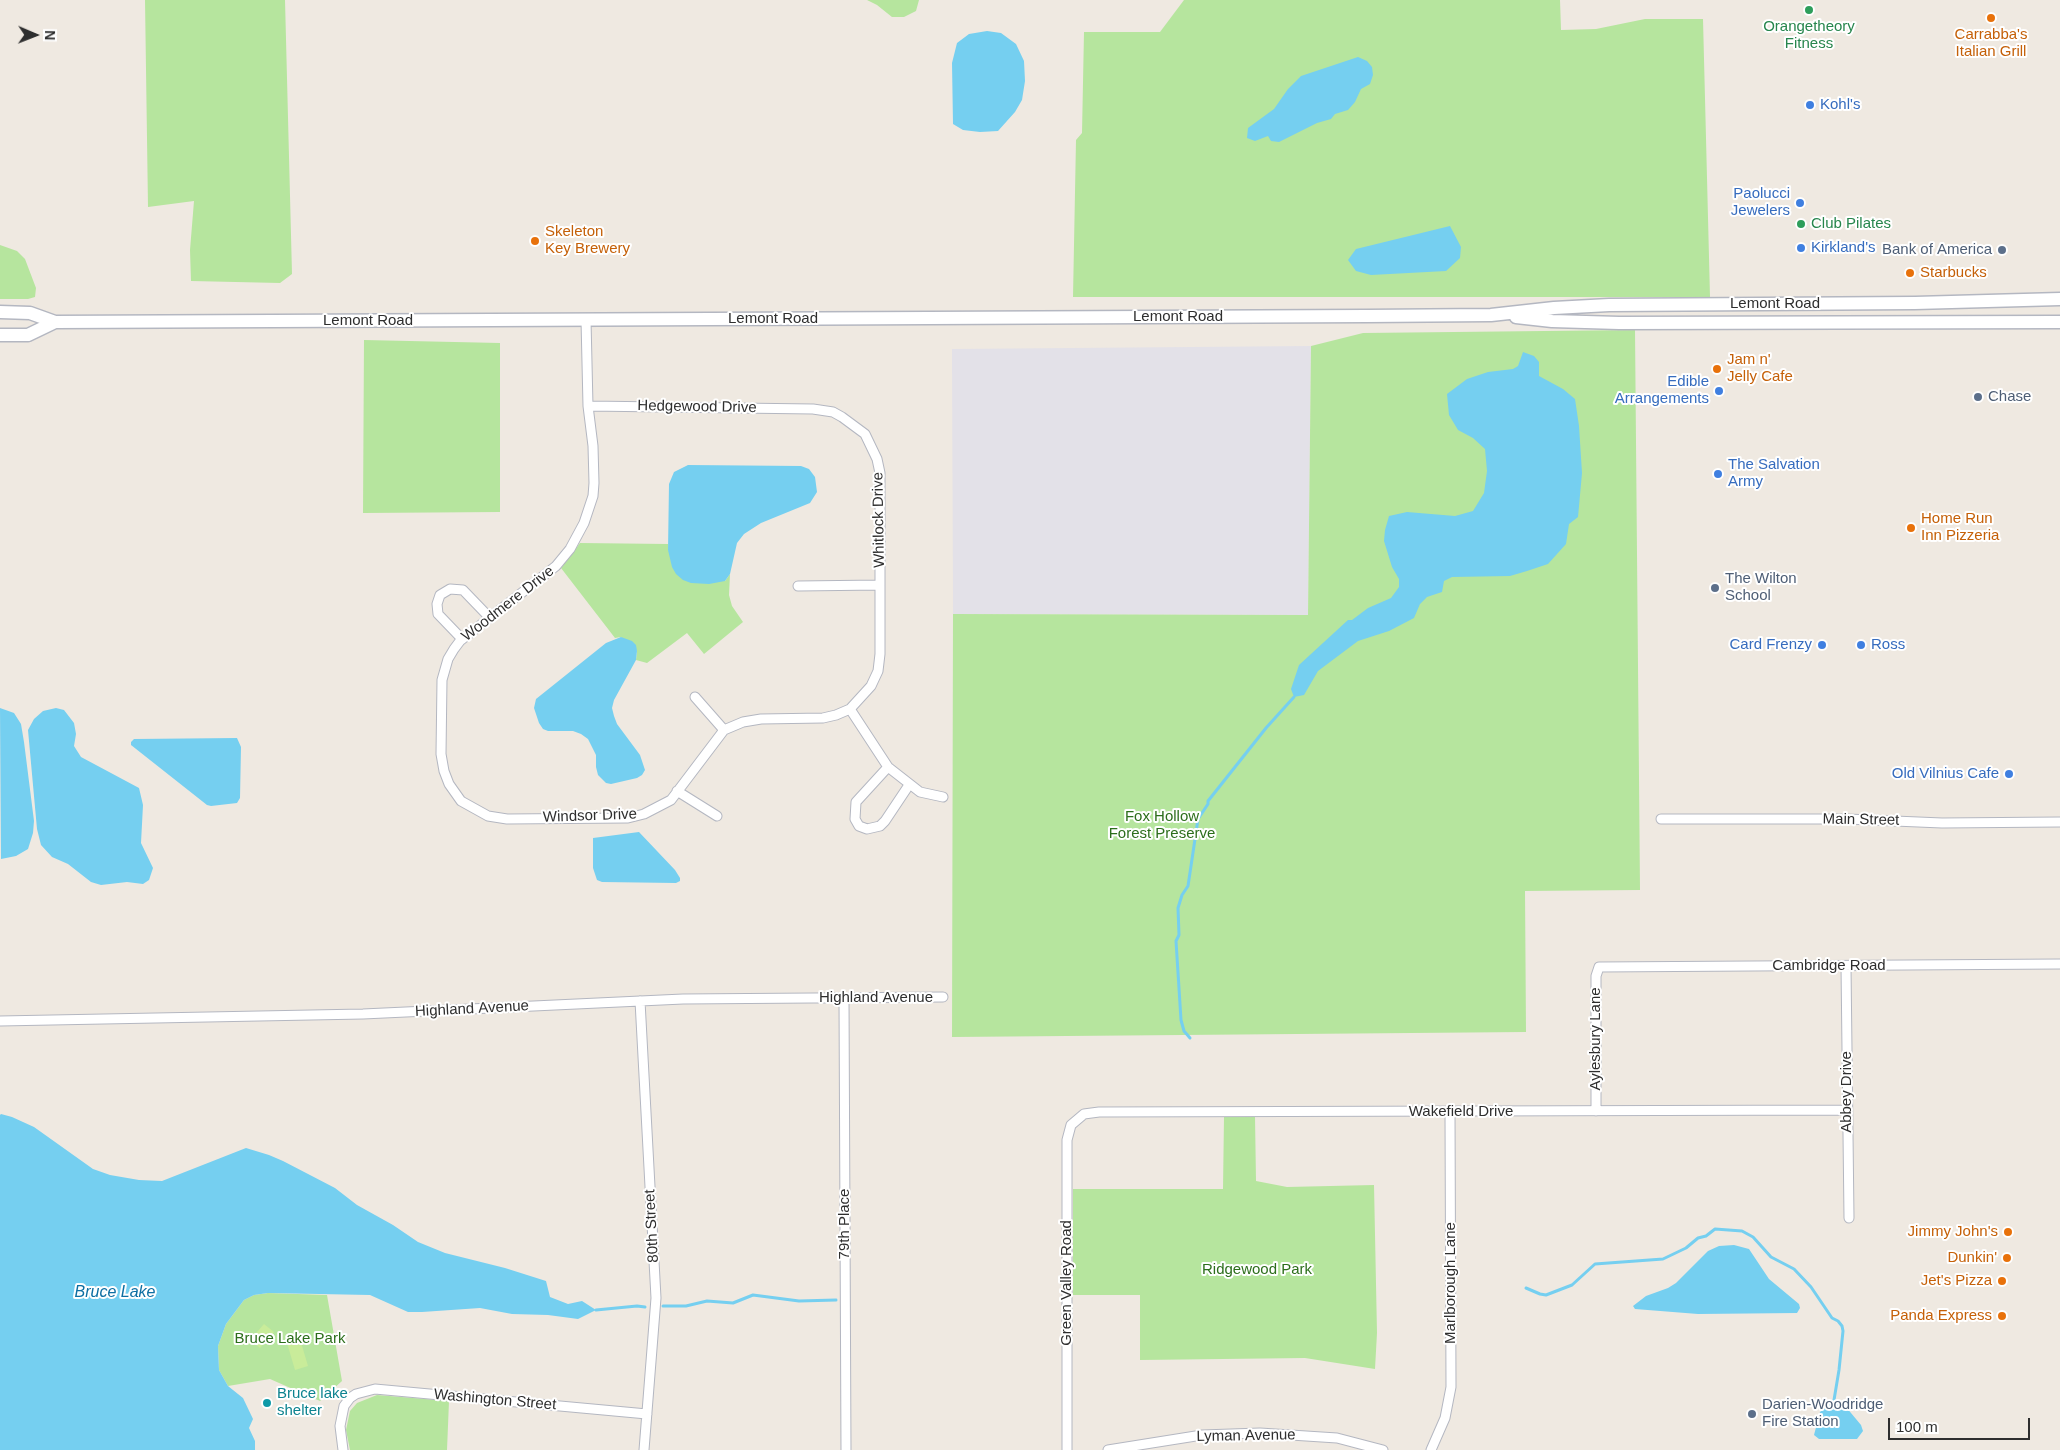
<!DOCTYPE html>
<html>
<head>
<meta charset="utf-8">
<style>
  body { margin:0 }
  #map { position:relative; width:2060px; height:1450px; overflow:hidden; background:#efe9e1; font-family:Helvetica,sans-serif }
  canvas { display:block }
  .north { position:absolute; left:10px; top:10px; width:50px; height:50px; -webkit-text-stroke:4px #fff; paint-order:stroke; rotate:91deg; font-size:14px; font-weight:700; line-height:20px; text-align:center; color:#2e2e2e }
  .north::after { content:''; display:block; margin:auto; width:18px; height:22px; background:#2e2e2e; clip-path:polygon(50% 0,100% 100%,50% 72%,0 100%) }
  .scale { position:absolute; left:1888px; top:1418px; width:142px; height:22px; box-sizing:border-box; border:2px solid #2e2e2e; border-top:0; padding-left:6px; font-size:15px; line-height:18px; white-space:nowrap; color:#2e2e2e; -webkit-text-stroke:4px #fff; paint-order:stroke }
</style>
</head>
<body>
<div id="map">
<canvas width="2060" height="1450"></canvas>
<div class="north">N</div>
<div class="scale">100 m</div>
</div>
<script>
const context = document.querySelector('canvas').getContext('2d');
context.lineJoin = 'round';
function fillPath(path, color) { context.fillStyle = color; context.fill(path, 'evenodd'); }
const toPath = rows => new Path2D(rows.map(r => 'M' + r).join(''));
function stroke(path, color, width, dash) { context.strokeStyle = color; context.lineWidth = width; context.lineCap = dash ? 'butt' : 'round'; context.setLineDash(dash || []); context.stroke(path); }
function drawText(font, color, halo, rows, align = 'center') {
  context.font = font + ' Helvetica,sans-serif'; context.lineWidth = 4; context.setLineDash([]); context.textBaseline = 'middle'; context.strokeStyle = halo; context.fillStyle = color; for (const [text, x, y, turn = 0] of rows) {
    context.save(); context.translate(x, y); context.rotate((+turn || 0) * Math.PI / 180); context.textAlign = isNaN(turn) ? turn : align; if (halo) context.strokeText(text, 0, 0); context.fillText(text, 0, 0); context.restore();
  }
}
fillPath(toPath([
  [1311,346,1308,615,953,614,952,349]
]), '#e3e1e8');
fillPath(toPath([
  [145,0,285,0,292,274,280,283,191,281,190,250,194,201,148,207],
  [867,0,919,0,916,11,904,17,892,17,877,5],
  [1184,0,1560,0,1561,30,1596,29,1645,19,1703,19,1710,297,1073,297,1076,140,1082,133,1084,32,1160,32],
  [0,245,17,251,25,259,36,288,35,297,28,299,0,299],
  [1635,330,1640,890,1525,891,1526,1032,952,1037,953,614,1308,615,1311,346,1363,333],
  [364,340,500,343,500,512,363,513],
  [580,543,668,544,668,550,725,581,730,574,729,595,732,606,743,622,704,654,687,633,647,663,636,660,637,651,621,637,615,638,561,568],
  [1224,1117,1255,1117,1256,1181,1287,1187,1374,1185,1377,1333,1375,1369,1305,1358,1140,1360,1140,1295,1073,1295,1073,1189,1223,1189],
  [268,1293,327,1295,342,1381,320,1401,270,1379,228,1386,219,1370,218,1346,226,1324,244,1300,254,1295],
  [377,1395,449,1401,447,1450,350,1450,346,1430,350,1411,357,1403]
]), '#b6e59e');
fillPath(toPath([
  [264,1324,274,1332,260,1348,250,1340],
  [300,1339,308,1366,295,1370,287,1343]
]), '#c9ec9a');
fillPath(toPath([
  [987,31,1001,33,1016,44,1024,61,1025,81,1022,100,1015,112,998,131,980,132,963,130,953,124,952,63,957,43,969,34],
  [1358,57,1367,61,1372,67,1373,75,1370,84,1361,89,1355,102,1348,110,1335,114,1331,119,1317,123,1279,142,1271,141,1268,136,1255,141,1247,138,1248,128,1274,109,1288,89,1301,76],
  [1450,226,1461,247,1460,258,1446,271,1371,275,1356,271,1348,260,1356,249],
  [1523,352,1534,356,1539,362,1539,376,1563,389,1575,399,1579,426,1582,473,1578,517,1569,524,1566,544,1548,564,1527,571,1510,576,1452,577,1444,581,1442,592,1427,597,1420,604,1414,618,1389,631,1358,641,1318,671,1304,695,1294,697,1291,689,1299,665,1348,620,1352,620,1368,608,1391,598,1399,587,1399,579,1392,567,1384,541,1385,530,1389,516,1407,512,1455,516,1473,511,1484,493,1487,471,1485,449,1473,438,1458,430,1449,415,1447,394,1467,379,1488,372,1513,369,1518,366],
  [688,465,801,466,809,469,815,477,817,492,810,503,761,523,744,534,737,543,730,574,725,581,709,584,691,583,683,580,676,574,672,567,668,550,669,484,674,472],
  [621,637,632,641,636,645,637,651,636,660,614,700,612,708,614,716,617,724,640,755,645,770,642,775,637,778,611,784,606,783,598,775,596,767,596,755,588,739,581,734,573,731,548,731,543,729,539,723,534,708,536,699,606,643],
  [0,708,14,713,21,724,24,742,34,821,33,833,28,849,16,856,1,859],
  [56,708,64,710,74,723,76,734,74,746,81,757,139,788,143,805,141,843,153,868,149,880,143,884,127,882,101,885,91,882,68,864,52,857,41,845,37,829,28,730,34,719,43,711],
  [237,738,241,747,240,798,237,803,211,806,207,805,131,745,131,742,134,739],
  [639,832,675,870,680,878,680,881,676,883,602,882,597,880,593,868,593,838],
  [1,1114,12,1117,34,1127,93,1169,110,1175,139,1180,162,1181,246,1148,269,1155,283,1161,335,1188,357,1205,393,1225,418,1242,445,1253,505,1268,546,1281,550,1297,568,1304,582,1301,596,1310,578,1319,548,1315,512,1314,480,1308,422,1312,408,1312,370,1295,268,1293,254,1295,244,1300,226,1324,218,1346,219,1370,228,1386,243,1398,253,1419,249,1428,255,1441,255,1450,0,1450,0,1115],
  [1734,1245,1749,1249,1769,1279,1799,1304,1800,1308,1797,1313,1698,1314,1635,1309,1633,1306,1646,1296,1668,1288,1676,1283,1708,1251,1719,1246],
  [1834,1400,1846,1407,1861,1425,1863,1431,1857,1439,1819,1439,1814,1435,1820,1412]
]), '#75cff0');
stroke(toPath([
  [1190,1038,1184,1031,1181,1020,1176,941,1179,935,1178,908,1182,895,1188,886,1198,819,1208,804,1208,801,1266,728,1294,697],
  [1526,1288,1540,1294,1546,1295,1572,1285,1595,1264,1663,1259,1686,1248,1698,1238,1706,1236,1715,1229,1742,1231,1753,1237,1771,1257,1794,1269,1811,1287,1832,1318,1838,1321,1842,1326,1843,1331,1839,1370,1834,1400],
  [663,1306,686,1306,707,1301,733,1303,753,1295,799,1301,836,1300],
  [596,1310,637,1306,645,1307]
]), '#75cff0', 3);
const street = toPath([
  [586,320,588,406,593,446,594,483,593,496,584,523,570,549,556,566,460,641,454,649,448,659,442,680,441,754,444,771,449,784,461,801,488,816,507,819,628,818,644,814,671,800,724,730,743,722,761,719,823,718,836,715,850,709,871,686,878,671,880,654,880,473,877,459,865,434,842,417,833,412,813,409,588,406],
  [798,586,880,585],
  [462,639,438,614,437,604,440,595,450,589,463,590,489,617],
  [695,697,724,730],
  [850,709,888,767,920,792,943,797],
  [888,767,856,802,855,819,859,826,867,829,880,826,885,821,909,785],
  [677,791,717,816],
  [1661,819,1847,819,1942,823,2060,822],
  [1846,966,1849,1218],
  [844,998,846,1450],
  [640,1001,656,1298,644,1450],
  [0,1021,363,1014,683,999,943,997],
  [1596,1111,1596,976,1599,967,2060,964],
  [343,1450,340,1426,344,1406,350,1398,356,1394,375,1389,647,1414],
  [1067,1450,1067,1140,1071,1125,1084,1114,1099,1112,1847,1110],
  [1108,1450,1202,1435,1260,1433,1337,1438,1383,1450],
  [1431,1450,1445,1418,1451,1387,1450,1112]
]);
const secondary = toPath([
  [0,312,30,313,55,322,1367,316,1491,315,1554,308,1609,305,1915,303,2060,299],
  [1516,317,1552,321,1619,323,2060,322],
  [0,335,28,335,55,322]
]);
stroke(street, '#b4b7c1', 11);
stroke(secondary, '#b4b7c1', 15);
stroke(street, '#fff', 9);
stroke(secondary, '#fff', 12);
for (const [x, y, r, color] of [
  [1809,10,5,"#2e9e5b"],
  [1991,18,5,"#e8710a"],
  [1810,105,5,"#3f7fe0"],
  [1800,203,5,"#3f7fe0"],
  [1801,224,5,"#2e9e5b"],
  [535,241,5,"#e8710a"],
  [1801,248,5,"#3f7fe0"],
  [2002,250,5,"#5c6f8a"],
  [1910,273,5,"#e8710a"],
  [1717,369,5,"#e8710a"],
  [1719,391,5,"#3f7fe0"],
  [1978,397,5,"#5c6f8a"],
  [1718,474,5,"#3f7fe0"],
  [1911,528,5,"#e8710a"],
  [1715,588,5,"#5c6f8a"],
  [1822,645,5,"#3f7fe0"],
  [1861,645,5,"#3f7fe0"],
  [2009,774,5,"#3f7fe0"],
  [2008,1232,5,"#e8710a"],
  [2007,1258,5,"#e8710a"],
  [2002,1281,5,"#e8710a"],
  [2002,1316,5,"#e8710a"],
  [267,1403,5,"#0f9aa8"],
  [1752,1414,5,"#5c6f8a"]
]) { const dot = new Path2D(); dot.arc(x, y, r, 0, 2 * Math.PI); context.fillStyle = color; context.fill(dot); stroke(dot, '#fff', 2); }
drawText('15px', '#27864d', '#fff', [
  ["Orangetheory",1809,27],
  ["Fitness",1809,44],
  ["Club Pilates",1811,224,"left"]
]);
drawText('15px', '#c56008', '#fff', [
  ["Carrabba's",1991,35,"center"],
  ["Italian Grill",1991,52,"center"],
  ["Skeleton",545,232],
  ["Key Brewery",545,249],
  ["Starbucks",1920,273],
  ["Jam n'",1727,360],
  ["Jelly Cafe",1727,377],
  ["Home Run",1921,519],
  ["Inn Pizzeria",1921,536],
  ["Jimmy John's",1998,1232,"right"],
  ["Dunkin'",1997,1258,"right"],
  ["Jet's Pizza",1992,1281,"right"],
  ["Panda Express",1992,1316,"right"]
], 'left');
drawText('15px', '#366cbe', '#fff', [
  ["Kohl's",1820,105],
  ["Paolucci",1790,194,"right"],
  ["Jewelers",1790,211,"right"],
  ["Kirkland's",1811,248],
  ["Edible",1709,382,"right"],
  ["Arrangements",1709,399,"right"],
  ["The Salvation",1728,465],
  ["Army",1728,482],
  ["Card Frenzy",1812,645,"right"],
  ["Ross",1871,645],
  ["Old Vilnius Cafe",1999,774,"right"]
], 'left');
drawText('15px', '#4e5e75', '#fff', [
  ["Bank of America",1992,250,"right"],
  ["Chase",1988,397],
  ["The Wilton",1725,579],
  ["School",1725,596],
  ["Darien-Woodridge",1762,1405],
  ["Fire Station",1762,1422]
], 'left');
drawText('15px', '#2e2e2e', '#fff', [
  ["Lemont Road",1775,304],
  ["Lemont Road",1178,317],
  ["Lemont Road",773,319],
  ["Lemont Road",368,321],
  ["Hedgewood Drive",697,407,1],
  ["Whitlock Drive",879,520,-91],
  ["Woodmere Drive",508,604,-38],
  ["Windsor Drive",590,816,-2],
  ["Main Street",1861,820,1],
  ["Cambridge Road",1829,966],
  ["Highland Avenue",876,998],
  ["Highland Avenue",472,1009,-3],
  ["Aylesbury Lane",1596,1039,-90],
  ["Abbey Drive",1847,1092,-90],
  ["Wakefield Drive",1461,1112],
  ["79th Place",845,1224,-90],
  ["80th Street",652,1226,-93],
  ["Green Valley Road",1067,1283,-90],
  ["Marlborough Lane",1451,1283,-90],
  ["Washington Street",495,1400,5],
  ["Lyman Avenue",1246,1436,-1]
]);
drawText('15px', '#2c6e1b', '#fff', [
  ["Fox Hollow",1162,817],
  ["Forest Preserve",1162,834],
  ["Ridgewood Park",1257,1270],
  ["Bruce Lake Park",290,1339]
]);
drawText('15px', '#0d838f', '#fff', [
  ["Bruce lake",277,1394],
  ["shelter",277,1411]
], 'left');
drawText('italic 16px', '#0d6fa3', '#fff', [
  ["Bruce Lake",115,1293]
]);
</script>
</body>
</html>
